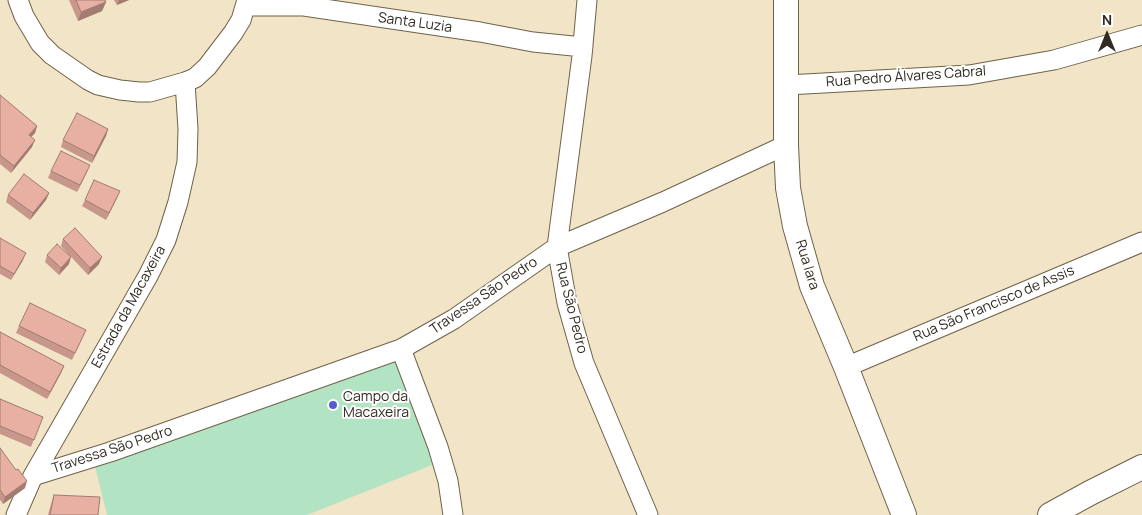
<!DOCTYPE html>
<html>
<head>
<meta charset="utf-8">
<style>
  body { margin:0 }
  #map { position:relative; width:1142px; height:515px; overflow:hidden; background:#f2e4c7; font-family:Manrope,sans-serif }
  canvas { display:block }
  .north { position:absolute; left:1082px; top:10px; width:50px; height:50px; -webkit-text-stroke:4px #fff; paint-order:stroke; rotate:0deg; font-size:14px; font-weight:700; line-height:20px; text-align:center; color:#302b20 }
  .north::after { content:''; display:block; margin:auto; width:18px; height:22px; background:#302b20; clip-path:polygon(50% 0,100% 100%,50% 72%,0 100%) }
</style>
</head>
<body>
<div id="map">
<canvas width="1142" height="515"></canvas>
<div class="north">N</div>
</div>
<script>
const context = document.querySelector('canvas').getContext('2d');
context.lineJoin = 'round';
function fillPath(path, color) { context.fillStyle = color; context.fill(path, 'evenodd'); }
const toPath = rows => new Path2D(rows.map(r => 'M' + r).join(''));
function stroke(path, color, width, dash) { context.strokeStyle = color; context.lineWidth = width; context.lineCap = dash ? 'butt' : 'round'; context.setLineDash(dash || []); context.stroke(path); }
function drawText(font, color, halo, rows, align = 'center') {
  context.font = font + ' Manrope,sans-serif'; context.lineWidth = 4; context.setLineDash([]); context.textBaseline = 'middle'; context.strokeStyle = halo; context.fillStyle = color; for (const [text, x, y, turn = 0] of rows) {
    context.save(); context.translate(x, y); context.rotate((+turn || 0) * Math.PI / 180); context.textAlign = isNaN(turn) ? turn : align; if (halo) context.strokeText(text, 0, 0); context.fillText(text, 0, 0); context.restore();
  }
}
fillPath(toPath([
  [399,352,442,461,307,515,107,515,93,458]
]), '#b2e3c3');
const minor = toPath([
  [18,0,24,16,40,43,52,55,88,80,98,85,120,90,139,92,150,92,185,82,195,78,207,67,233,33,241,20,247,0],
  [587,0,582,56,557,247,567,303,584,363,648,515],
  [246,6,304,6,480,32,533,42,583,47],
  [787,85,969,75,1054,60,1142,35],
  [401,349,438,447,448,481,453,515],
  [846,367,1142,242],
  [33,476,110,452,401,349,454,319,557,247,663,202,786,145],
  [16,515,33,476,148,276,166,240,178,202,187,162,188,129,185,82]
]);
const tertiary = toPath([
  [786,0,786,145,788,188,795,226,812,286,846,367,904,515],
  [1050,515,1090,493,1142,467]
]);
stroke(minor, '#6e6249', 21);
stroke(tertiary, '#6e6249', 26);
stroke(minor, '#fff', 19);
stroke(tertiary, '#fff', 24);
fillPath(toPath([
  [69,0,105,0,106,2,102,11,78,21],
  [114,0,129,0,117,5],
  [0,95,37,126,35,133,31,137,32,147,11,173,0,164],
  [108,129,106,136,92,163,61,147,63,140],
  [51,171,87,172,77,192,48,178],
  [49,193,46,200,30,220,6,202,8,195],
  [117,198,106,220,82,206,85,200],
  [0,238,23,260,11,280,0,274],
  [63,239,99,264,88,275,61,246],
  [47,255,69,264,59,275,45,262],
  [19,326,86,330,72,360,16,333],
  [0,332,64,366,61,373,47,399,0,373],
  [0,399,43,417,31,447,0,434],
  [0,448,25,488,3,504,0,500],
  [54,495,98,515,48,515,51,504]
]), '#c7978b');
fillPath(toPath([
  [119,0,129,0,117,5],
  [106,2,102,11,78,21,81,12],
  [37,126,35,133,26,142,29,135],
  [108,129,106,136,92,163,94,156],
  [35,140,32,147,11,173,14,166],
  [90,165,87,172,77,192,80,185],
  [120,191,117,198,106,220,109,213],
  [49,193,46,200,30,220,33,213],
  [26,253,23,260,11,280,14,274],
  [71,257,69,264,59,275,61,268],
  [102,257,99,264,88,275,90,268],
  [64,366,61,373,47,399,50,392],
  [27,481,25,488,3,504,5,497]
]), '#a27b71');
const building = toPath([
  [76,0,105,0,106,2,81,12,76,0],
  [0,95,37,126,29,135,35,140,14,166,0,155,0,95],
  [77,113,108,129,94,156,63,140,77,113],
  [61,151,90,165,80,185,51,171,61,151],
  [24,174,49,193,33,213,8,195,24,174],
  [94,180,120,191,109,213,85,200,94,180],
  [75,228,102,257,90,268,63,239,75,228],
  [0,238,26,253,14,274,0,266,0,238],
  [57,244,71,257,61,268,47,255,57,244],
  [30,303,86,330,75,353,19,326,30,303],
  [0,332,64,366,50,392,0,365,0,332],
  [0,399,43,417,34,440,0,426,0,399],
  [0,448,16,470,18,469,27,481,5,497,0,490,0,448],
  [54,495,100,497,98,515,50,515,54,495]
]);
fillPath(building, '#e7b0a2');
stroke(building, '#a27b71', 1);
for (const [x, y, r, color] of [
  [333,405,5,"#555cd3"]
]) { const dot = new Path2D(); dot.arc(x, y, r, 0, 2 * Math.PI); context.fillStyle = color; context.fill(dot); stroke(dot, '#fff', 2); }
drawText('14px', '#302b20', '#fff', [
  ["Santa Luzia",415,23,8],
  ["Rua Pedro Álvares Cabral",906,77,-4],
  ["Rua Iara",807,265,73],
  ["Travessa São Pedro",484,296,-34],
  ["Rua São Francisco de Assis",994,304,-23],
  ["Estrada da Macaxeira",129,307,-61],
  ["Rua São Pedro",571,308,76],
  ["Travessa São Pedro",112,450,-18]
]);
drawText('14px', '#302b20', '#fff', [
  ["Campo da",343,397],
  ["Macaxeira",343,413]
], 'left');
</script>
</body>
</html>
